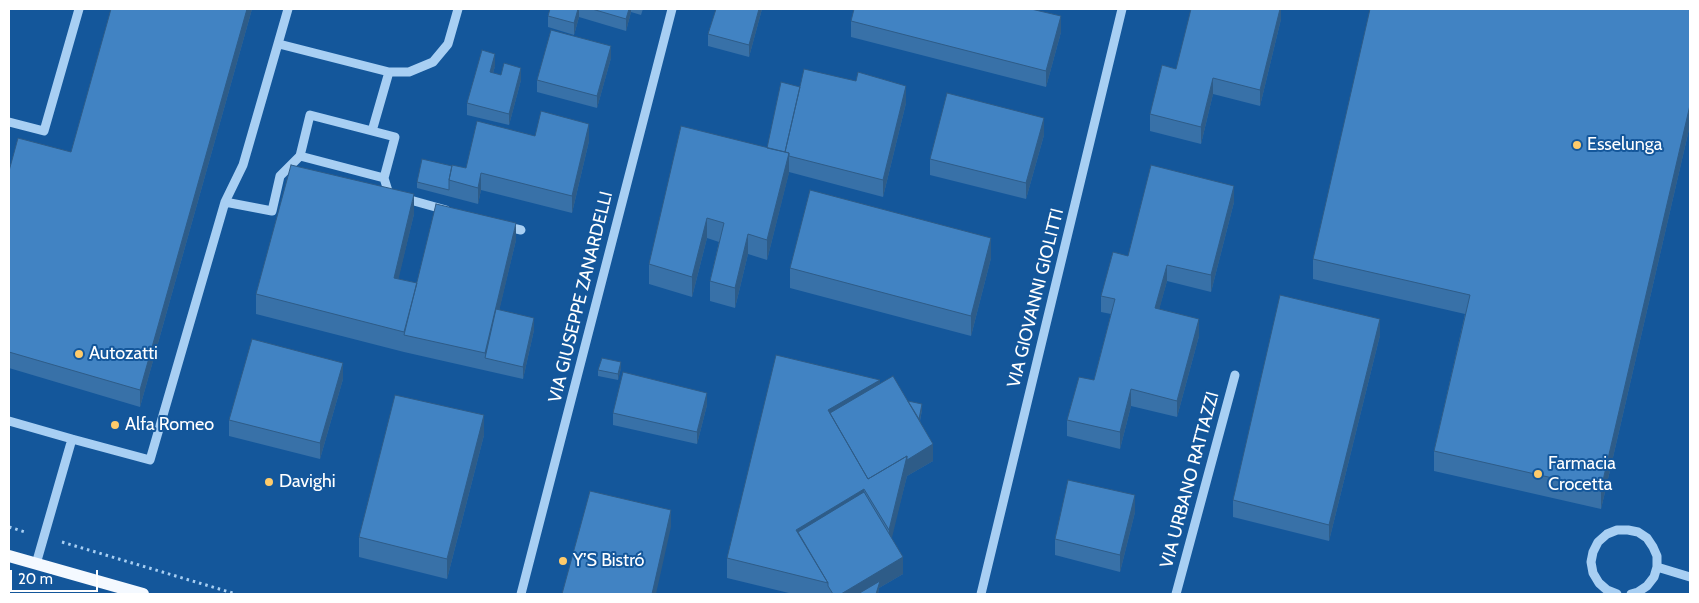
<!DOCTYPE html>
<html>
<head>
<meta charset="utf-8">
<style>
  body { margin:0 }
  #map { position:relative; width:1699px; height:603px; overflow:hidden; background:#14579b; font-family:Cabin,sans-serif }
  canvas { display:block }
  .frame { position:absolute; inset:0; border:10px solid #fff; pointer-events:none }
  .scale { position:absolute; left:10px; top:570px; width:88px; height:22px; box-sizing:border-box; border:2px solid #fff; border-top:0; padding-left:6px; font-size:15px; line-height:18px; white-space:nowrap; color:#fff; -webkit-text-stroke:4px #14579b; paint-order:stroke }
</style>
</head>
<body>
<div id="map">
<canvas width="1699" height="603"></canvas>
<div class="frame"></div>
<div class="scale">20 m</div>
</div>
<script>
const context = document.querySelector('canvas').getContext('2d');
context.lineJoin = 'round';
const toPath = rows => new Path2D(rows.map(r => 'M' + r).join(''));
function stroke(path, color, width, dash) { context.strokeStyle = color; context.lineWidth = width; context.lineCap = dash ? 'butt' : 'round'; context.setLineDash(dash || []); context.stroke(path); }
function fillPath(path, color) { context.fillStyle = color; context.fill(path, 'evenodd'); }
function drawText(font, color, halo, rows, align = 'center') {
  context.font = font + ' Cabin,sans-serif'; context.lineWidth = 4; context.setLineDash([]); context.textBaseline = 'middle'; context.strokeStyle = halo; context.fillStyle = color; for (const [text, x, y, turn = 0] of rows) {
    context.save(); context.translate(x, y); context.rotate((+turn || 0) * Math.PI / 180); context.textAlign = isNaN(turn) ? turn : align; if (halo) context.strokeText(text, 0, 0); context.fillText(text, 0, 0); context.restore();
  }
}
stroke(toPath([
  [9,527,25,532],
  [62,542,236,594]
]), '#a8cff3', 3, [2.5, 4]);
stroke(toPath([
  [279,44,389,72,409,72,433,62,448,44,458,9],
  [389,72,372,131,310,115,300,156,384,178,389,194,446,210],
  [9,122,44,131,79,9],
  [372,131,395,137,384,178],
  [225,202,272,211,280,176,300,156],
  [504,226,521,230],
  [9,421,72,439,36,564],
  [72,439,150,460,225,202,243,165,288,9],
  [1657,567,1690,577],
  [521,594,672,9],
  [981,594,1122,9],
  [1176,594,1235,375],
  [1617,594,1607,590,1599,583,1593,573,1591,562,1593,552,1598,542,1607,534,1617,530,1628,530,1638,532,1647,538,1653,547,1657,556,1657,567,1654,577,1647,586,1638,592,1631,594]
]), '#a8cff3', 9);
stroke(toPath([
  [9,556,143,594]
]), '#f4f9ff', 12);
fillPath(toPath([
  [252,9,140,407,9,368,9,171,71,152],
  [550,9,643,9,641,15,631,12,626,31,579,17,574,35,548,27,548,16],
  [762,9,749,57,708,46,708,34],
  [1281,9,1281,19,1260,106,1213,94,1201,144,1150,131,1150,114,1176,69],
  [1690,9,1690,125,1601,509,1434,471,1434,451,1465,314,1313,279,1313,259],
  [851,21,1061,32,1046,87,851,37],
  [611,58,597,108,537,92,537,80],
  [495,66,493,73,521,80,509,125,467,115,467,103],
  [856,81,906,103,883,197,789,172,767,260,748,254,735,308,710,301,710,281,719,242,707,238,692,297,649,284,649,264,767,148,800,87],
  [1044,135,1026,199,930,175,930,159],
  [535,136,589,141,572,213,481,190,478,204,417,188,417,182,452,166,466,168],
  [1234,202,1211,292,1167,281,1159,309,1199,336,1177,417,1131,406,1120,449,1067,436,1067,420,1094,380,1111,314,1101,312,1101,296,1128,256],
  [414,214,398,279,417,283,516,240,499,310,534,330,523,379,404,352,256,314,256,294],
  [991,258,971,336,790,288,790,268],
  [1380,335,1329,541,1233,517,1233,500],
  [621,368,618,380,598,376,598,370],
  [343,379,320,459,229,436,229,420],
  [880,384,922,410,920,421,933,461,907,476,891,538,903,574,879,588,878,594,793,594,727,578,727,558],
  [707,405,697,444,613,425,613,413],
  [484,435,447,579,359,557,359,537],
  [1135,512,1120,572,1055,555,1055,539]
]), '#3871a8');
fillPath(toPath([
  [247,9,252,9,140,407,140,390],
  [578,9,579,9,579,17,574,35,574,23],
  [629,9,631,9,631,12,626,31,626,19],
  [759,9,762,9,749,57,749,45],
  [1280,9,1281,9,1281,19,1260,106,1260,90],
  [1061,16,1061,32,1046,87,1046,71],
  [611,46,611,58,597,108,597,96],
  [495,54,495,66,490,84,490,72],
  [521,68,521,80,509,125,509,114],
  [1213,78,1213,94,1201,144,1201,127],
  [906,86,906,103,883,197,883,180],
  [1690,105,1690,125,1601,509,1601,489],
  [1044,118,1044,135,1026,199,1026,183],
  [589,124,589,141,572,213,572,196],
  [789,153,789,173,767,260,767,240],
  [481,173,481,190,478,204,478,188],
  [1234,186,1234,202,1211,292,1211,275],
  [414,194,414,214,394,298,394,278],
  [707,218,707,238,692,297,692,277],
  [516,223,516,240,488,358,485,358,485,353],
  [748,234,748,254,735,308,735,288],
  [991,238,991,258,971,336,971,316],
  [1167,265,1167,281,1155,325,1155,308],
  [534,318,534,330,523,379,523,367],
  [1199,319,1199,336,1177,417,1177,401],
  [1380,319,1380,335,1329,541,1329,525],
  [621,362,621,368,618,380,618,374],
  [343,363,343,379,320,459,320,443],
  [880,380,880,400,835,426,828,410],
  [1131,389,1131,406,1120,449,1120,432],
  [707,393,707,405,697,444,697,432],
  [922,404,922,410,917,433,917,426],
  [484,415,484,435,447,579,447,559],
  [933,444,933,461,907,476,889,550,889,530,907,456],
  [864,489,864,509,803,545,796,530],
  [1135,495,1135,512,1120,572,1120,555],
  [671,510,671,527,656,594,652,594],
  [903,557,903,574,879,588,878,594,841,594]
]), '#2e5c88');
const building = toPath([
  [111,9,247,9,140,390,9,352,9,171,18,138,71,152,111,9],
  [550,9,578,9,574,23,548,16,550,9],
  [592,9,629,9,626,19,592,9],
  [716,9,759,9,749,45,708,34,716,9],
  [854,9,1031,9,1061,16,1046,71,851,21,854,9],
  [1191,9,1280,9,1260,90,1213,78,1201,127,1150,114,1162,65,1176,69,1191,9],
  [1370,9,1690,9,1690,105,1601,489,1434,451,1470,295,1313,259,1370,9],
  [551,30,611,46,597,96,537,80,551,30],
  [482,50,495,54,490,72,501,75,504,63,521,68,509,114,467,103,482,50],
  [804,69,856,81,858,72,906,86,883,180,789,156,789,153,785,152,804,69],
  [781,82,800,87,785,152,767,148,781,82],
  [947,93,1044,118,1026,183,930,159,947,93],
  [541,111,589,124,572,196,481,173,478,188,449,180,452,165,466,168,477,121,535,136,541,111],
  [681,126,789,153,767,240,748,234,735,288,710,281,724,223,707,218,692,277,649,264,681,126],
  [422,159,452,166,449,180,449,190,417,182,422,159],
  [291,165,414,194,394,278,417,283,404,332,256,294,291,165],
  [1151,165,1234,186,1211,275,1167,265,1155,308,1199,319,1177,401,1131,389,1120,432,1067,420,1079,377,1094,380,1115,299,1101,296,1113,252,1128,256,1151,165],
  [810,190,991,238,971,316,790,268,810,190],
  [436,204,516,223,485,353,404,335,436,204],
  [1280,295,1380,319,1329,525,1233,500,1280,295],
  [496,309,534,318,523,367,485,358,496,309],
  [252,339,343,363,320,443,229,420,252,339],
  [776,355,880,380,828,410,868,479,907,456,889,530,864,489,796,530,828,583,727,558,776,355],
  [602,358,621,362,618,374,598,370,602,358],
  [623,372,707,393,697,432,613,413,623,372],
  [893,376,933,444,907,460,907,456,868,479,830,413,893,376],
  [395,395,484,415,447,559,359,537,395,395],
  [908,401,922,404,919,419,908,401],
  [1068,480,1135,495,1120,555,1055,539,1068,480],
  [590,491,671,510,652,594,562,594,590,491],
  [864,492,903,557,841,594,833,594,828,586,828,583,798,532,864,492],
  [880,581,876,594,858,594,880,581]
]);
fillPath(building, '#4183c3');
stroke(building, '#2e5c88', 1);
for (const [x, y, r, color] of [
  [1577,145,5,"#ffcb6a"],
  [79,354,5,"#ffcb6a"],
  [115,425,5,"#ffcb6a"],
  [1538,474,5,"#ffcb6a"],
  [269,482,5,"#ffcb6a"],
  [563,561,5,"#ffcb6a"]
]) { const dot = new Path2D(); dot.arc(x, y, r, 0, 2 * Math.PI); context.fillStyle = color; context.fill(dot); stroke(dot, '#14579b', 2); }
drawText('18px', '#fff', '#14579b', [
  ["Esselunga",1587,145],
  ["Autozatti",89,354],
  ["Alfa Romeo",125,425],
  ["Farmacia",1548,464],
  ["Crocetta",1548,485],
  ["Davighi",279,482],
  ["Y’S Bistró",573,561]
], 'left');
drawText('18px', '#fff', '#14579b', [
  ["VIA GIUSEPPE ZANARDELLI",581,297,-76],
  ["VIA GIOVANNI GIOLITTI",1036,298,-76],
  ["VIA URBANO RATTAZZI",1190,480,-75]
]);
</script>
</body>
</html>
